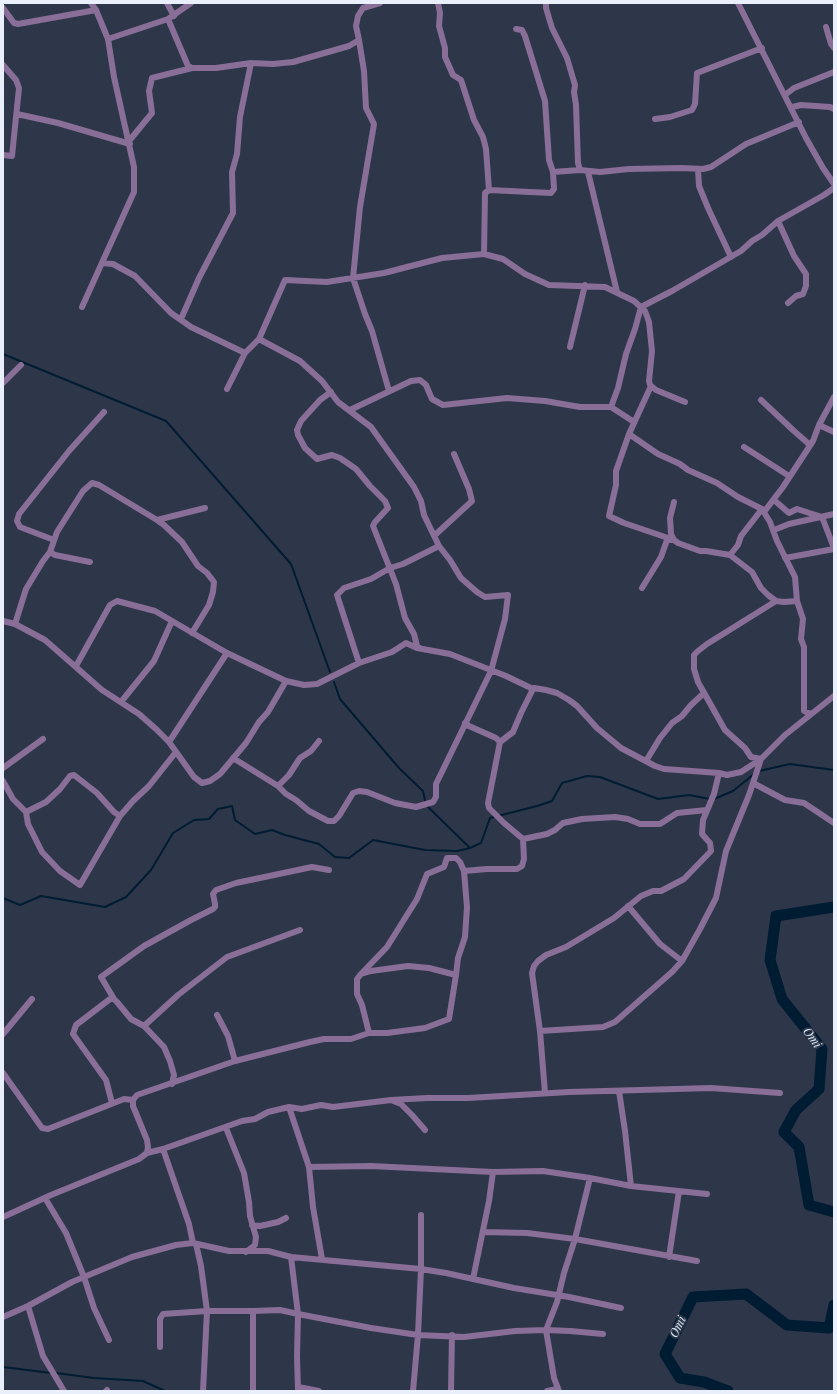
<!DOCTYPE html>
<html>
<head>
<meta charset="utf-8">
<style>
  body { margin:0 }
  #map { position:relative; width:837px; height:1394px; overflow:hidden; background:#2e374a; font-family:"Playfair Display",serif }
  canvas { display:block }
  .frame { position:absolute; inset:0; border:4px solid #e9f0fc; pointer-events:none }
</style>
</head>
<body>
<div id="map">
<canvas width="837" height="1394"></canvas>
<div class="frame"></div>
</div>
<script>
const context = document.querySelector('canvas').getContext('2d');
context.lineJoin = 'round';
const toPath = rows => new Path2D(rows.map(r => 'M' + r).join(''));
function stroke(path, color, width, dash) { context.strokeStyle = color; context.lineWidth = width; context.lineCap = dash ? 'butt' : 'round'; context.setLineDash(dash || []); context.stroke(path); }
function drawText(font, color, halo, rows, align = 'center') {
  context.font = font + ' "Playfair Display",serif'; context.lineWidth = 3.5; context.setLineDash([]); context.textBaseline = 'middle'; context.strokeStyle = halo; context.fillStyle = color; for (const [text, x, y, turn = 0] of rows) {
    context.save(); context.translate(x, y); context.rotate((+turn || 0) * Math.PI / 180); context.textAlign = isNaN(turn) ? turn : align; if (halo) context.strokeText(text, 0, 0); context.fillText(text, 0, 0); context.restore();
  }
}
stroke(toPath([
  [3,354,166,421,291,564,330,672],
  [334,682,340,699,399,768,423,791,426,805,470,848],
  [759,771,790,764,834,770],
  [714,799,733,791,754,774],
  [3,898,20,905,41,896,105,907,126,897,151,870,173,833,194,820,209,819,218,809,232,806,235,820,255,834,272,830,285,835,319,844,335,857,349,858,373,840,425,850,457,851,470,848,481,843,490,818,537,806,552,801,562,783,587,776,600,777,658,799,689,795,710,799],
  [3,1367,51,1373],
  [56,1373,94,1378,143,1381,165,1391]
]), '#001c32', 2);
stroke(toPath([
  [834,907,776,916,770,960,782,999,822,1049,819,1089,796,1110,784,1132,799,1147,809,1205,834,1212],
  [728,1391,704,1382,680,1378,665,1354,693,1297,746,1294,787,1325,829,1328,834,1305]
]), '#001c32', 11);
stroke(toPath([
  [167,3,174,16],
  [438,3,440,13,439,26,445,48,445,57,453,75,461,80,474,120,483,137,486,149,489,190],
  [546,3,546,8,552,28,567,58,575,85,574,92,576,105,578,163,580,170,600,172,629,169,682,168,703,169,711,167,746,144,799,122],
  [738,3,806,138,823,168,834,184],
  [3,8,14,23,18,24,96,10],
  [168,19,188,66,192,68,216,68,251,63,273,64,293,62,349,46,359,40,356,26,358,16,363,8,380,3],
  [826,27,831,44,834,48],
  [516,29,522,30,525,36,545,101,549,160,553,172],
  [108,39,168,19,191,3],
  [359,40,364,71,366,108,374,124,360,207,353,278,365,314,372,331,389,391],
  [3,65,16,80,19,88,12,156,3,155],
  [785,95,794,88,834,72],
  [792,107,801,105,830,107,834,109],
  [17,114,58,123,130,144],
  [655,119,670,117,692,110,695,104,697,73,762,48],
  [129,141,152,113,149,91,152,78,192,68],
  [698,169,699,186,708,208,731,257],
  [588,172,617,292],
  [778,221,794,256,806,274,806,286,803,294,796,296,788,303],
  [484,254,485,193,489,190,551,193,554,189,553,172,580,170],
  [102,263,113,264,135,276,171,313,191,327,245,353],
  [82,307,134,192,134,167,114,77,108,39,96,10,91,3],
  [181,319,199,278,233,213,232,172,237,154,240,117,251,63],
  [259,339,300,361,322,381,338,402,371,427,414,487,421,501,424,515,439,546,450,560,461,578,477,592,485,597,508,595,505,619,491,671,436,784,436,797,433,802,416,807,395,803,367,792,359,791,353,793,339,816,334,821,328,821,309,811,296,800,286,794,278,786],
  [570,347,585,285],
  [3,383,21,365],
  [651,386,629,434,658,454,680,464,688,470,717,483,738,497,762,509,770,522,777,541,795,577,797,601,803,619,801,639,804,647,804,711,811,714],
  [227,389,245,353,259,339,285,280,327,282,384,273,442,258,484,254,503,259,525,274,549,285,605,287,634,301,645,311,649,322,652,351,649,381,650,385,656,390,685,402],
  [331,392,320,400,301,421,297,430,298,435,305,448,317,459,332,455,340,458,356,469,370,486,385,501,388,508,375,522,373,526,396,584,405,618,414,634,417,646,420,648],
  [761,400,794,431,810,445],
  [611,407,634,422],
  [350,410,411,381,420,380,426,385,432,399,443,405,507,398,545,401,580,407,611,407,618,388,626,354,635,329,641,307,672,291,741,251,752,241,762,235,778,221,824,195,834,188],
  [819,425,834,432],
  [629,434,616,471,616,485,609,516,624,523,674,540],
  [744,447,789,476],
  [774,500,789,513,797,509,822,517,834,548],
  [674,502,670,518,671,534,674,540,678,543,700,551,706,551,730,555,752,572,761,588,768,595,776,601,784,602,797,601],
  [764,512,783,487,813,441,819,425,834,397],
  [157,520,164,525,182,542,198,566,207,573,214,582,213,592,209,605,192,633],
  [774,530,789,524,834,514],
  [435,535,472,501,469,489,454,454],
  [54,540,20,527,17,521,19,514,69,451,104,412],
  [50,552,55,555,90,562],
  [730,555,738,545,741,536,762,509],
  [785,558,834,549],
  [642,588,661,557,667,540,672,540],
  [3,621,15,624,45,640,102,690,139,714,156,729,169,742,194,777,202,783,210,781,220,774,246,743,259,722,268,712,286,681,304,685,317,684,359,663,392,652,406,643,417,648,450,654,506,676,533,689,534,688,546,690,557,693,569,700,577,706,597,728,621,748,655,766,664,769,719,773,727,775,741,772,761,759,785,735,834,696],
  [15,624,26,589,43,561,50,552,57,532,83,491,92,483,99,485,157,520,205,508],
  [359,663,337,595,344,588,371,579,390,568,403,564,439,546],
  [76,666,110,605,117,601,155,611,227,653,286,681],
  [121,702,154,661,172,621],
  [465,723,469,726,496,738,500,742],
  [169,742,227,653],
  [233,758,278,786,289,775,300,758,311,751,319,741],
  [646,761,660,738,672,723,682,716,691,705,704,693],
  [3,768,43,739],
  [3,781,13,799,26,812,28,824,42,852,60,871,80,885,120,816,133,801,149,786,176,752],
  [753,783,785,800,804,803,834,823],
  [26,812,46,802,60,789,70,776,74,775,97,793,114,812,120,816],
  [523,839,547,834,555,830,563,823,582,819,615,817,628,819,640,824,660,824,677,813,707,810],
  [628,906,660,944,682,961],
  [361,974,387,947,417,899,427,874,444,867,447,858,456,858,460,862,464,871],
  [114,999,101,977,144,946,191,920,213,909,215,907,215,904,213,894,216,890,236,883,312,867,329,870],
  [217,1015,228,1036,235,1061],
  [144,1026,178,995,227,957,300,930],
  [540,1031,603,1027,615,1022,672,972,682,961,700,929,716,898,726,851,749,795,761,759,751,757,745,748,725,730,698,682,694,669,694,655,698,651,707,644,776,601],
  [369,1033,362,1005,357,994,357,979,361,974,371,971,408,966,429,968,456,975],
  [3,1034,32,999],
  [3,1073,42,1128,48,1129,53,1127,124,1099,133,1100],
  [619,1091,625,1131,631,1186],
  [545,1093,540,1031,532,973,534,966,538,961,546,955,566,947,614,918,641,896,653,891,661,891,684,879,711,851,710,843,702,834,703,820,714,794,719,773],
  [391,1100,427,1098,468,1098,569,1092,711,1088,780,1093],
  [112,1103,106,1080,73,1034,76,1025,110,999,114,999,117,1002,131,1019,144,1026,164,1047,170,1061,174,1075,172,1084],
  [289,1107,309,1167,313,1207,322,1259],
  [226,1128,244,1173,249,1202,250,1216,256,1237,255,1245,246,1252],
  [163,1149,189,1224,193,1243],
  [147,1153,163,1149,242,1121,255,1119,268,1112,289,1107,302,1109,321,1105,333,1107,391,1100,401,1104,412,1115,425,1130],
  [309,1167,371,1166,493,1172,543,1171,590,1178,631,1186,707,1194],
  [590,1178,575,1239,697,1261],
  [45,1198,66,1233,84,1277,94,1308,109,1340],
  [3,1217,51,1195,139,1159,147,1153,148,1147,147,1140,133,1106,133,1100,137,1095,235,1061,310,1042,324,1039,351,1039,369,1033,387,1033,425,1028,449,1019,456,975,458,958,465,937,467,907,464,871,487,869,517,869,522,866,524,859,523,839,504,823,489,808,488,803,500,742,513,732,521,713,533,689],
  [252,1225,260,1226,278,1222,286,1218],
  [483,1232,527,1233,575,1239,564,1273,557,1302,546,1330,554,1378,559,1391],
  [196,1244,201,1266,207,1311,203,1391],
  [291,1257,298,1314,371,1328,418,1335,464,1337,515,1331,546,1330,570,1331,603,1334],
  [669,1257,679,1191],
  [473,1279,489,1201,493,1172],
  [28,1306,43,1356,64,1391],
  [253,1311,253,1391],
  [3,1317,28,1306,72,1282,132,1257,176,1245,193,1243,229,1251,268,1251,291,1257,421,1269,446,1273,514,1288,569,1297,621,1308],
  [160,1347,160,1319,163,1314,207,1311,253,1311,280,1310,298,1314,297,1356,298,1391],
  [298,1387,319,1391],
  [106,1391,107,1390],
  [413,1391,418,1335,421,1269,421,1215],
  [451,1391,452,1335],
  [547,1391,557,1389]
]), '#896e98', 6);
drawText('italic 12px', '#d5e5f2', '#2e374a', [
  ["Omi",812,1038,54],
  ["Omi",678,1327,-64]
]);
</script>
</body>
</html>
